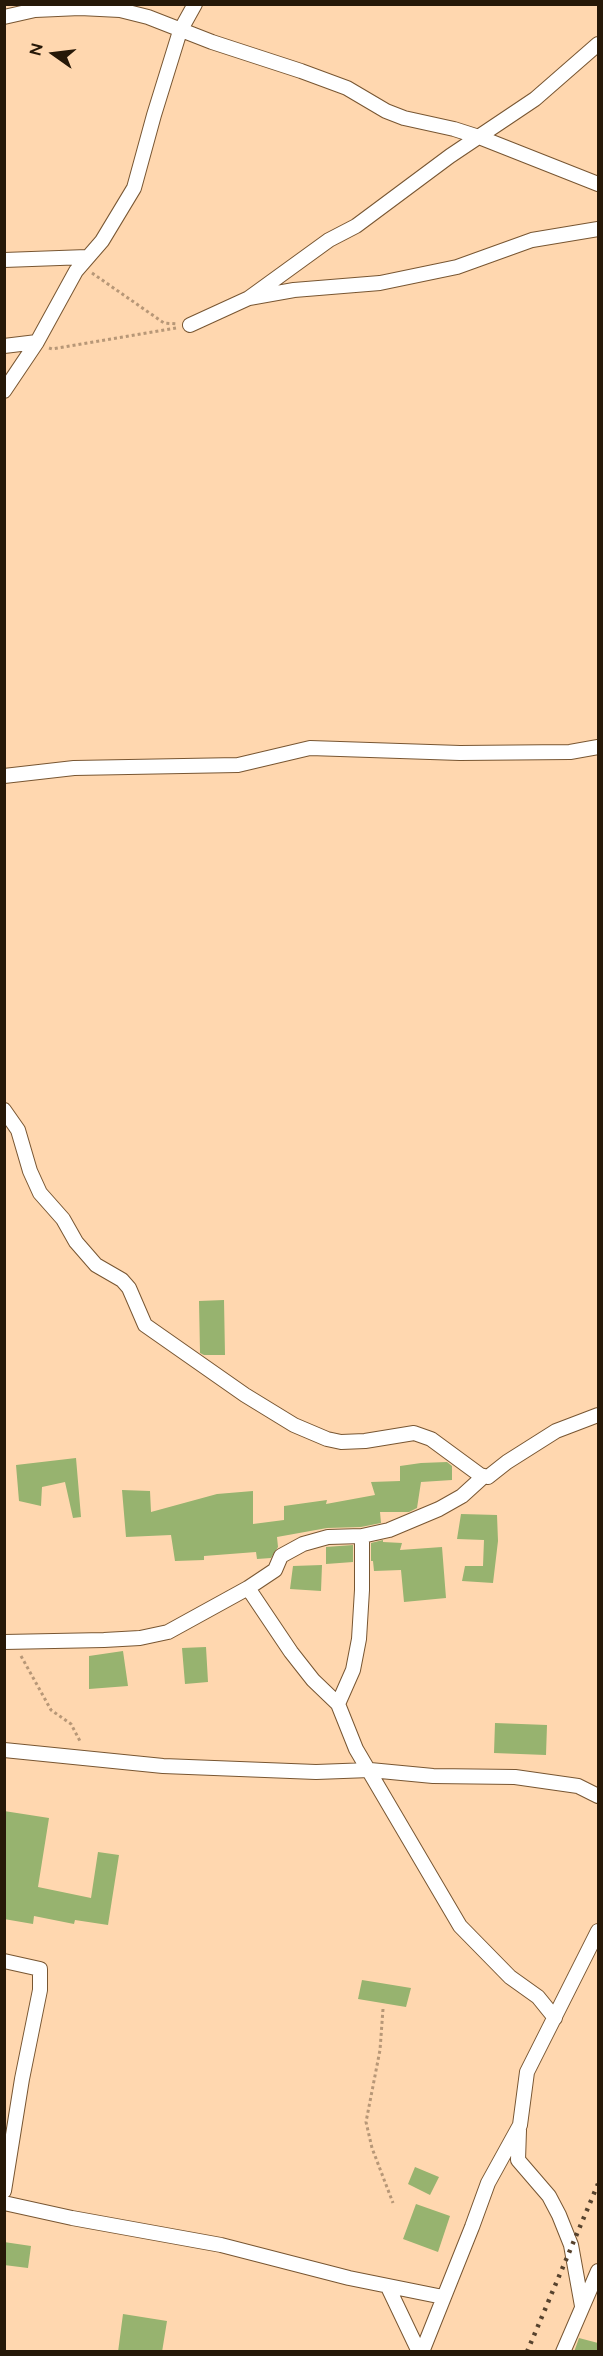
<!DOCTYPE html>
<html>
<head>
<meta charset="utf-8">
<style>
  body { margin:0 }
  #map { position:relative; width:603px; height:2356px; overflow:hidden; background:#ffd7af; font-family:Figtree,sans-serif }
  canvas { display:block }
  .frame { position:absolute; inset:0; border:6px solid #261808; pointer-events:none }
  .north { position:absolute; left:24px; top:24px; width:60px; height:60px; -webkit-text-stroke:4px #ffd7af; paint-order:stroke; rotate:284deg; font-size:16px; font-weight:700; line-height:24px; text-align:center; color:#261808 }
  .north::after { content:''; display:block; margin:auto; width:21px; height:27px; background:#261808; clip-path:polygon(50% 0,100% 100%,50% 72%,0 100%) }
</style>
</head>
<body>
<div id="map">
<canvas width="603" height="2356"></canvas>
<div class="frame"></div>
<div class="north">N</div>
</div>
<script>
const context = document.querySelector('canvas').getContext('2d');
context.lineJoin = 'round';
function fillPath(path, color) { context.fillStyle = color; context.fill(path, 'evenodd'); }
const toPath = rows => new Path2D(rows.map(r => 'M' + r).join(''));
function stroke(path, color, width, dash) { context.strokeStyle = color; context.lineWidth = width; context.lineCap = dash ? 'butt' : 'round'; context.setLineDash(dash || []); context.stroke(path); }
fillPath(toPath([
  [224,1300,225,1355,204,1355,200,1353,199,1301],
  [76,1458,81,1517,73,1518,65,1482,42,1487,41,1506,19,1501,16,1465],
  [447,1462,452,1466,452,1480,421,1482,417,1508,409,1512,380,1512,381,1523,361,1527,327,1528,277,1537,278,1547,271,1558,257,1559,256,1552,204,1556,204,1560,175,1561,171,1535,126,1537,122,1490,150,1491,151,1512,217,1494,253,1491,253,1524,284,1520,284,1506,327,1500,326,1504,375,1495,371,1482,400,1481,400,1466,421,1463],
  [461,1514,497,1515,498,1541,493,1583,462,1581,465,1566,483,1566,484,1540,457,1539],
  [383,1540,383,1542,402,1543,400,1550,442,1547,446,1598,404,1602,401,1570,374,1571,373,1561,371,1561,371,1543],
  [353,1545,353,1562,326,1564,326,1547],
  [322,1565,321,1591,290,1589,293,1566],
  [206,1647,208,1682,185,1684,182,1648],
  [123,1651,128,1686,89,1689,89,1656],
  [495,1723,547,1725,546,1755,494,1753],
  [4,1811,49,1818,38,1887,91,1898,98,1852,119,1855,108,1925,75,1920,74,1924,34,1916,33,1924,4,1919],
  [362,1980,411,1988,406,2007,358,1999],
  [415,2167,439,2177,430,2195,408,2184],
  [416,2204,450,2216,438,2252,403,2239],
  [4,2242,31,2246,28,2268,4,2265],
  [123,2314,167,2321,162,2352,118,2352],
  [579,2338,598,2343,598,2352,574,2352]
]), '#97b36f');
const minor = toPath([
  [4,17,35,10,80,8,120,10,148,17,212,42,301,71,347,88,386,111,404,118,454,129,479,137,598,184],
  [4,260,87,257],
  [249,298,329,240,356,226,450,156,535,99,598,44],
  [190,325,249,298,294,290,380,283,457,267,532,240,598,229],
  [4,346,37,342],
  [4,391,37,342,76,271,102,241,134,188,154,115,180,31,195,4],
  [4,776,74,768,238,765,310,748,460,753,570,752,598,747],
  [4,1110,18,1130,30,1171,40,1193,63,1219,76,1242,96,1265,122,1280,129,1288,145,1325,245,1395,294,1425,327,1439,341,1442,365,1441,414,1433,431,1439,480,1475,488,1477,507,1462,556,1431,598,1415],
  [248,1588,291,1652,313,1680,338,1704,356,1749,460,1926,510,1977,538,1997,555,2018],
  [4,1642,104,1640,140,1638,168,1632,248,1588,275,1570,281,1556,303,1544,328,1537,362,1536,389,1530,439,1509,462,1496,484,1476],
  [338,1704,353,1670,359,1639,362,1590,362,1536],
  [4,1750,163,1766,316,1772,370,1770,433,1776,515,1777,578,1786,598,1796],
  [4,1961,40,1969,40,1990,22,2079,4,2191],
  [519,2130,518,2160,549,2196,559,2215,571,2245,582,2306],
  [4,2203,72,2218,221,2245,349,2278,443,2297],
  [388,2287,419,2352],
  [422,2352,472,2227,488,2183,520,2125,527,2072,598,1931],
  [563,2352,598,2271]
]);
stroke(minor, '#785632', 16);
stroke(toPath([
  [92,273,164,323,178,324],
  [49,348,52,349,176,328],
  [21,1656,51,1710,71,1724,81,1743],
  [383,2009,380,2050,366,2122,372,2148,393,2203]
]), '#b79777', 3, [3, 3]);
stroke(minor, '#fff', 14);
stroke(toPath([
  [527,2352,598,2184]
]), '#56422d', 4.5, [3, 6]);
</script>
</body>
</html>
